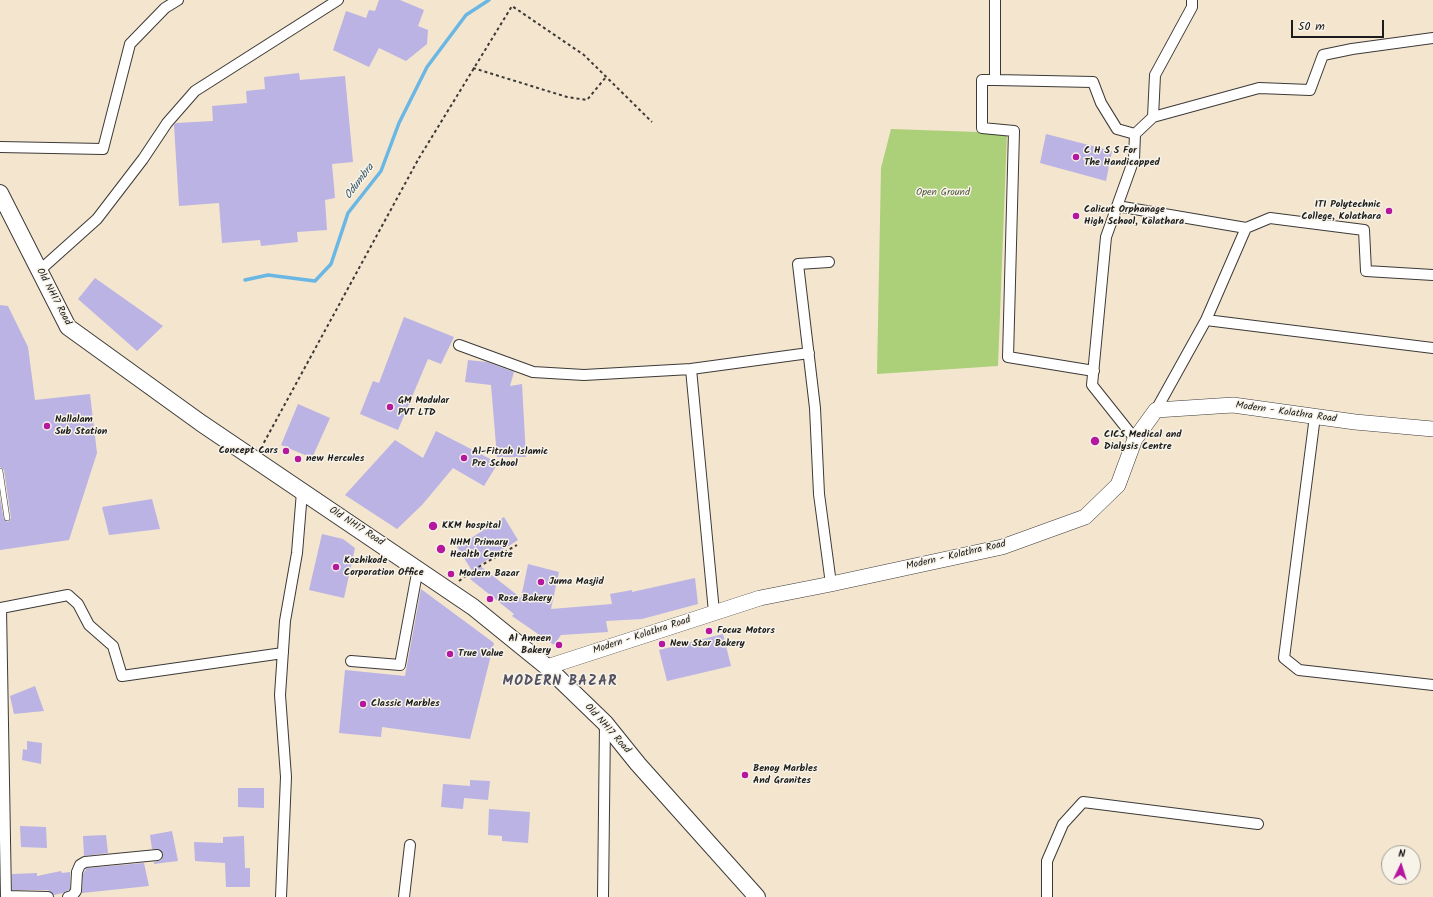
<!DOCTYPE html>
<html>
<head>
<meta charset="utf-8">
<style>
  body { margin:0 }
  #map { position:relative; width:1433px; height:897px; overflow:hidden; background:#f4e5cf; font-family:Kalam,sans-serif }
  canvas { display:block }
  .north { position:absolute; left:1381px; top:845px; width:40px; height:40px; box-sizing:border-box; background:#f7f3e8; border:1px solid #9f9d96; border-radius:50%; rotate:4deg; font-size:11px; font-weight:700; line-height:16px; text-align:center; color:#1c1c1c }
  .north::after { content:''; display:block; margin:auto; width:14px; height:18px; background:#b5179e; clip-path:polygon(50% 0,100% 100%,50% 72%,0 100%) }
  .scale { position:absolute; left:1291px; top:20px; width:93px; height:18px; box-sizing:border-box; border:2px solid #1c1c1c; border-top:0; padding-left:5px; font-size:12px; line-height:14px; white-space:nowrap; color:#1c1c1c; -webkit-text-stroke:3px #f7f3e8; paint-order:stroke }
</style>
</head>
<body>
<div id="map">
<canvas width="1433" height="897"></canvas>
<div class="north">N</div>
<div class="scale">50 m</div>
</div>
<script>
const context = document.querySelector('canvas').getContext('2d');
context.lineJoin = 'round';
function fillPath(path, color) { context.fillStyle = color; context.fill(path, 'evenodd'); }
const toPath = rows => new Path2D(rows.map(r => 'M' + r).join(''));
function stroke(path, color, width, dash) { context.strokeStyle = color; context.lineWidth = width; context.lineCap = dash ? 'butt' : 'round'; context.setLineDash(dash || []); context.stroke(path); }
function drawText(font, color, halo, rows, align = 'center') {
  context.font = font + ' Kalam,sans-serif'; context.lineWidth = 3; context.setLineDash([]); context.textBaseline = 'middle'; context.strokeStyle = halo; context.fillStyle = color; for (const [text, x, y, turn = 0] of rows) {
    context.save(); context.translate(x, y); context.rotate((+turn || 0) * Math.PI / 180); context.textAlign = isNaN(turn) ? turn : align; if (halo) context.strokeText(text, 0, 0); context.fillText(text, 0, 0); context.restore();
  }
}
fillPath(toPath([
  [891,129,1007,133,998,366,877,374,881,168]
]), '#acd079');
stroke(toPath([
  [245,280,268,275,315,281,331,264,348,213,381,171,399,123,427,67,466,15,489,0]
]), '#6ab7e4', 3.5);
fillPath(toPath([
  [379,0,400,0,424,10,418,26,428,30,427,44,406,61,379,48,369,67,333,50,346,11,366,18,369,10,375,11],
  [299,73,300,80,345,76,353,162,332,164,335,198,325,200,327,230,297,232,298,242,261,246,260,240,222,243,219,203,179,206,174,125,176,123,213,121,212,106,247,103,246,91,265,89,264,77],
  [1046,134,1112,151,1106,181,1040,163],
  [95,278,163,326,137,351,78,299],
  [0,305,8,306,28,347,35,400,90,394,97,453,69,540,0,550,0,498,4,520,8,522,11,518,4,470,0,467],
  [404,317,454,337,441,364,428,359,398,430,360,414,373,381,379,383],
  [468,360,487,362,514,372,510,386,522,384,526,457,497,457,491,385,465,382],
  [298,404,330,418,312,458,281,445],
  [436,431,498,463,484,486,453,468,422,505,397,529,345,495,395,440,423,458],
  [152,499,160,529,109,535,102,507],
  [504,517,518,540,479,565,521,598,528,564,559,572,551,609,612,604,610,594,632,590,632,592,695,578,698,604,642,619,606,621,608,632,561,635,554,645,512,616,514,614,470,579,474,574,457,547],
  [322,534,343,539,355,548,344,598,309,590],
  [421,589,494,643,470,739,382,727,381,737,339,733,345,670,405,676],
  [723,634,731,666,667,681,659,650],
  [35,686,44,711,14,714,10,696],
  [27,741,42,743,41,764,22,760,23,749,27,750],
  [470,780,490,781,488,800,464,798,463,809,441,807,443,784,470,786],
  [238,788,264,788,264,808,238,807],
  [489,809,530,812,528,843,502,841,502,836,488,835],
  [20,826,46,827,47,848,21,847],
  [172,831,178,861,154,864,154,862,161,860,163,854,159,849,152,849,150,835],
  [106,835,108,853,84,856,83,836],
  [244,836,245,868,250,868,250,887,226,887,225,863,195,861,194,842,223,843,223,837],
  [144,863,149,886,82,893,83,874,87,868],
  [61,871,62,873,70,872,70,889,63,893,54,895,48,890,12,890,12,874,37,873,37,876]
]), '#bab3e3');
const service = toPath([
  [0,471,7,518]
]);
const minor = toPath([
  [995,0,995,80,1093,82,1101,103,1117,129,1135,134,1134,159,1106,237,1092,385,1135,439],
  [995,80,982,80,982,128,1014,131,1008,357,1094,371],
  [1153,117,1259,88,1310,90,1323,55,1352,49,1433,38],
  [1135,134,1153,117,1155,75,1192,7,1192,0],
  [0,147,103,149,130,44,165,8,178,0],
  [1117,206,1246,228],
  [829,262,798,264,815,408,819,494,831,584],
  [39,271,97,219,143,159,167,123,195,91,338,0],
  [1206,320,1433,348],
  [459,345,533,372,584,375,691,369],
  [1156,410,1206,320,1246,228,1270,218,1364,230,1366,271,1433,275],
  [1315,416,1284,658,1299,670,1433,685],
  [714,612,691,369,809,353],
  [351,661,400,665,418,568],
  [6,896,48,897],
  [6,897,1,608,68,595,78,604,89,625,113,646,122,676,283,653],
  [68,897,72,896,76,891,77,872,80,865,85,862,157,855],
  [281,897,286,777,280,695,285,621,297,553,302,492],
  [404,897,410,845],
  [603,897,605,723],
  [1047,897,1047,861,1063,824,1083,802,1258,824]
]);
const secondary = toPath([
  [547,667,760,598,831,584,1002,547,1085,517,1118,485,1135,439,1156,410,1233,405,1355,422,1433,429]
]);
const primary = toPath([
  [0,193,68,327,201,423,473,607,547,667,605,723,638,764,757,897]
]);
stroke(service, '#3c3a37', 6);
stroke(minor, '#3c3a37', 12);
stroke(secondary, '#3c3a37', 16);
stroke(primary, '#3c3a37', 18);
stroke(toPath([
  [473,68,567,97,587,100,606,77],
  [261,448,419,158,512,6,584,55,652,122],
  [459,581,480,566,517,545]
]), '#3c3a37', 2, [3, 3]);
stroke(service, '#fff', 5);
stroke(minor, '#fff', 10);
stroke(secondary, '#fff', 15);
stroke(primary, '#fff', 16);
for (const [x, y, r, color] of [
  [1076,157,4,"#b5179e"],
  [1389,211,4,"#b5179e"],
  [1076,216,4,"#b5179e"],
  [390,407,4,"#b5179e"],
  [47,426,4,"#b5179e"],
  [1095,441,5,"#b5179e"],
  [286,451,4,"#b5179e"],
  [464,458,4,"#b5179e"],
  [298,459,4,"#b5179e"],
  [433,526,5,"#b5179e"],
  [441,549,5,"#b5179e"],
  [336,567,4,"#b5179e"],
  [451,574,4,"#b5179e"],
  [541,582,4,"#b5179e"],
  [490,599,4,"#b5179e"],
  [709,631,4,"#b5179e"],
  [662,644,4,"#b5179e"],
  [559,645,4,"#b5179e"],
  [450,654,4,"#b5179e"],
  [363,704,4,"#b5179e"],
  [745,775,4,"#b5179e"]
]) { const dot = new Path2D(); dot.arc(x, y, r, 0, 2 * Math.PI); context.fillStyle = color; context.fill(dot); stroke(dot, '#f7f3e8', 1.5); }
drawText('bold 10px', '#1c1c1c', '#f7f3e8', [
  ["C H S S For",1084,151],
  ["The Handicapped",1084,163],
  ["ITI Polytechnic",1381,205,"right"],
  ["College, Kolathara",1381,217,"right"],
  ["Calicut Orphanage",1084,210],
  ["High School, Kolathara",1084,222],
  ["GM Modular",398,401],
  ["PVT LTD",398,413],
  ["Nallalam",55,420],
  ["Sub Station",55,432],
  ["CICS Medical and",1104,435],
  ["Dialysis Centre",1104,447],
  ["Concept Cars",278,451,"right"],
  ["Al-Fitrah Islamic",472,452],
  ["Pre School",472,464],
  ["new Hercules",306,459],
  ["KKM hospital",442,526],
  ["NHM Primary",450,543],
  ["Health Centre",450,555],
  ["Kozhikode",344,561],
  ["Corporation Office",344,573],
  ["Modern Bazar",459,574],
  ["Juma Masjid",549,582],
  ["Rose Bakery",498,599],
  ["Focuz Motors",717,631],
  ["Al Ameen",551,639,"right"],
  ["Bakery",551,651,"right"],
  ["New Star Bakery",670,644],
  ["True Value",458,654],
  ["Classic Marbles",371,704],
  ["Benoy Marbles",753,769],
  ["And Granites",753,781]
], 'left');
drawText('10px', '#4e5b3d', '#f7f3e8', [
  ["Open Ground",943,193]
]);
drawText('10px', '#1c1c1c', '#f7f3e8', [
  ["Old NH17 Road",53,297,62],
  ["Modern - Kolathra Road",1286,413,8],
  ["Old NH17 Road",356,527,33],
  ["Modern - Kolathra Road",956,556,-13],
  ["Modern - Kolathra Road",642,636,-18],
  ["Old NH17 Road",607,729,48]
]);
drawText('italic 11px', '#3b5a6c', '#f7f3e8', [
  ["Odumbra",360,182,-53]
]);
context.letterSpacing = '1px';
drawText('bold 14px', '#535162', '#f7f3e8', [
  ["MODERN BAZAR",560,683]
]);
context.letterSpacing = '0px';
</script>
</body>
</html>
